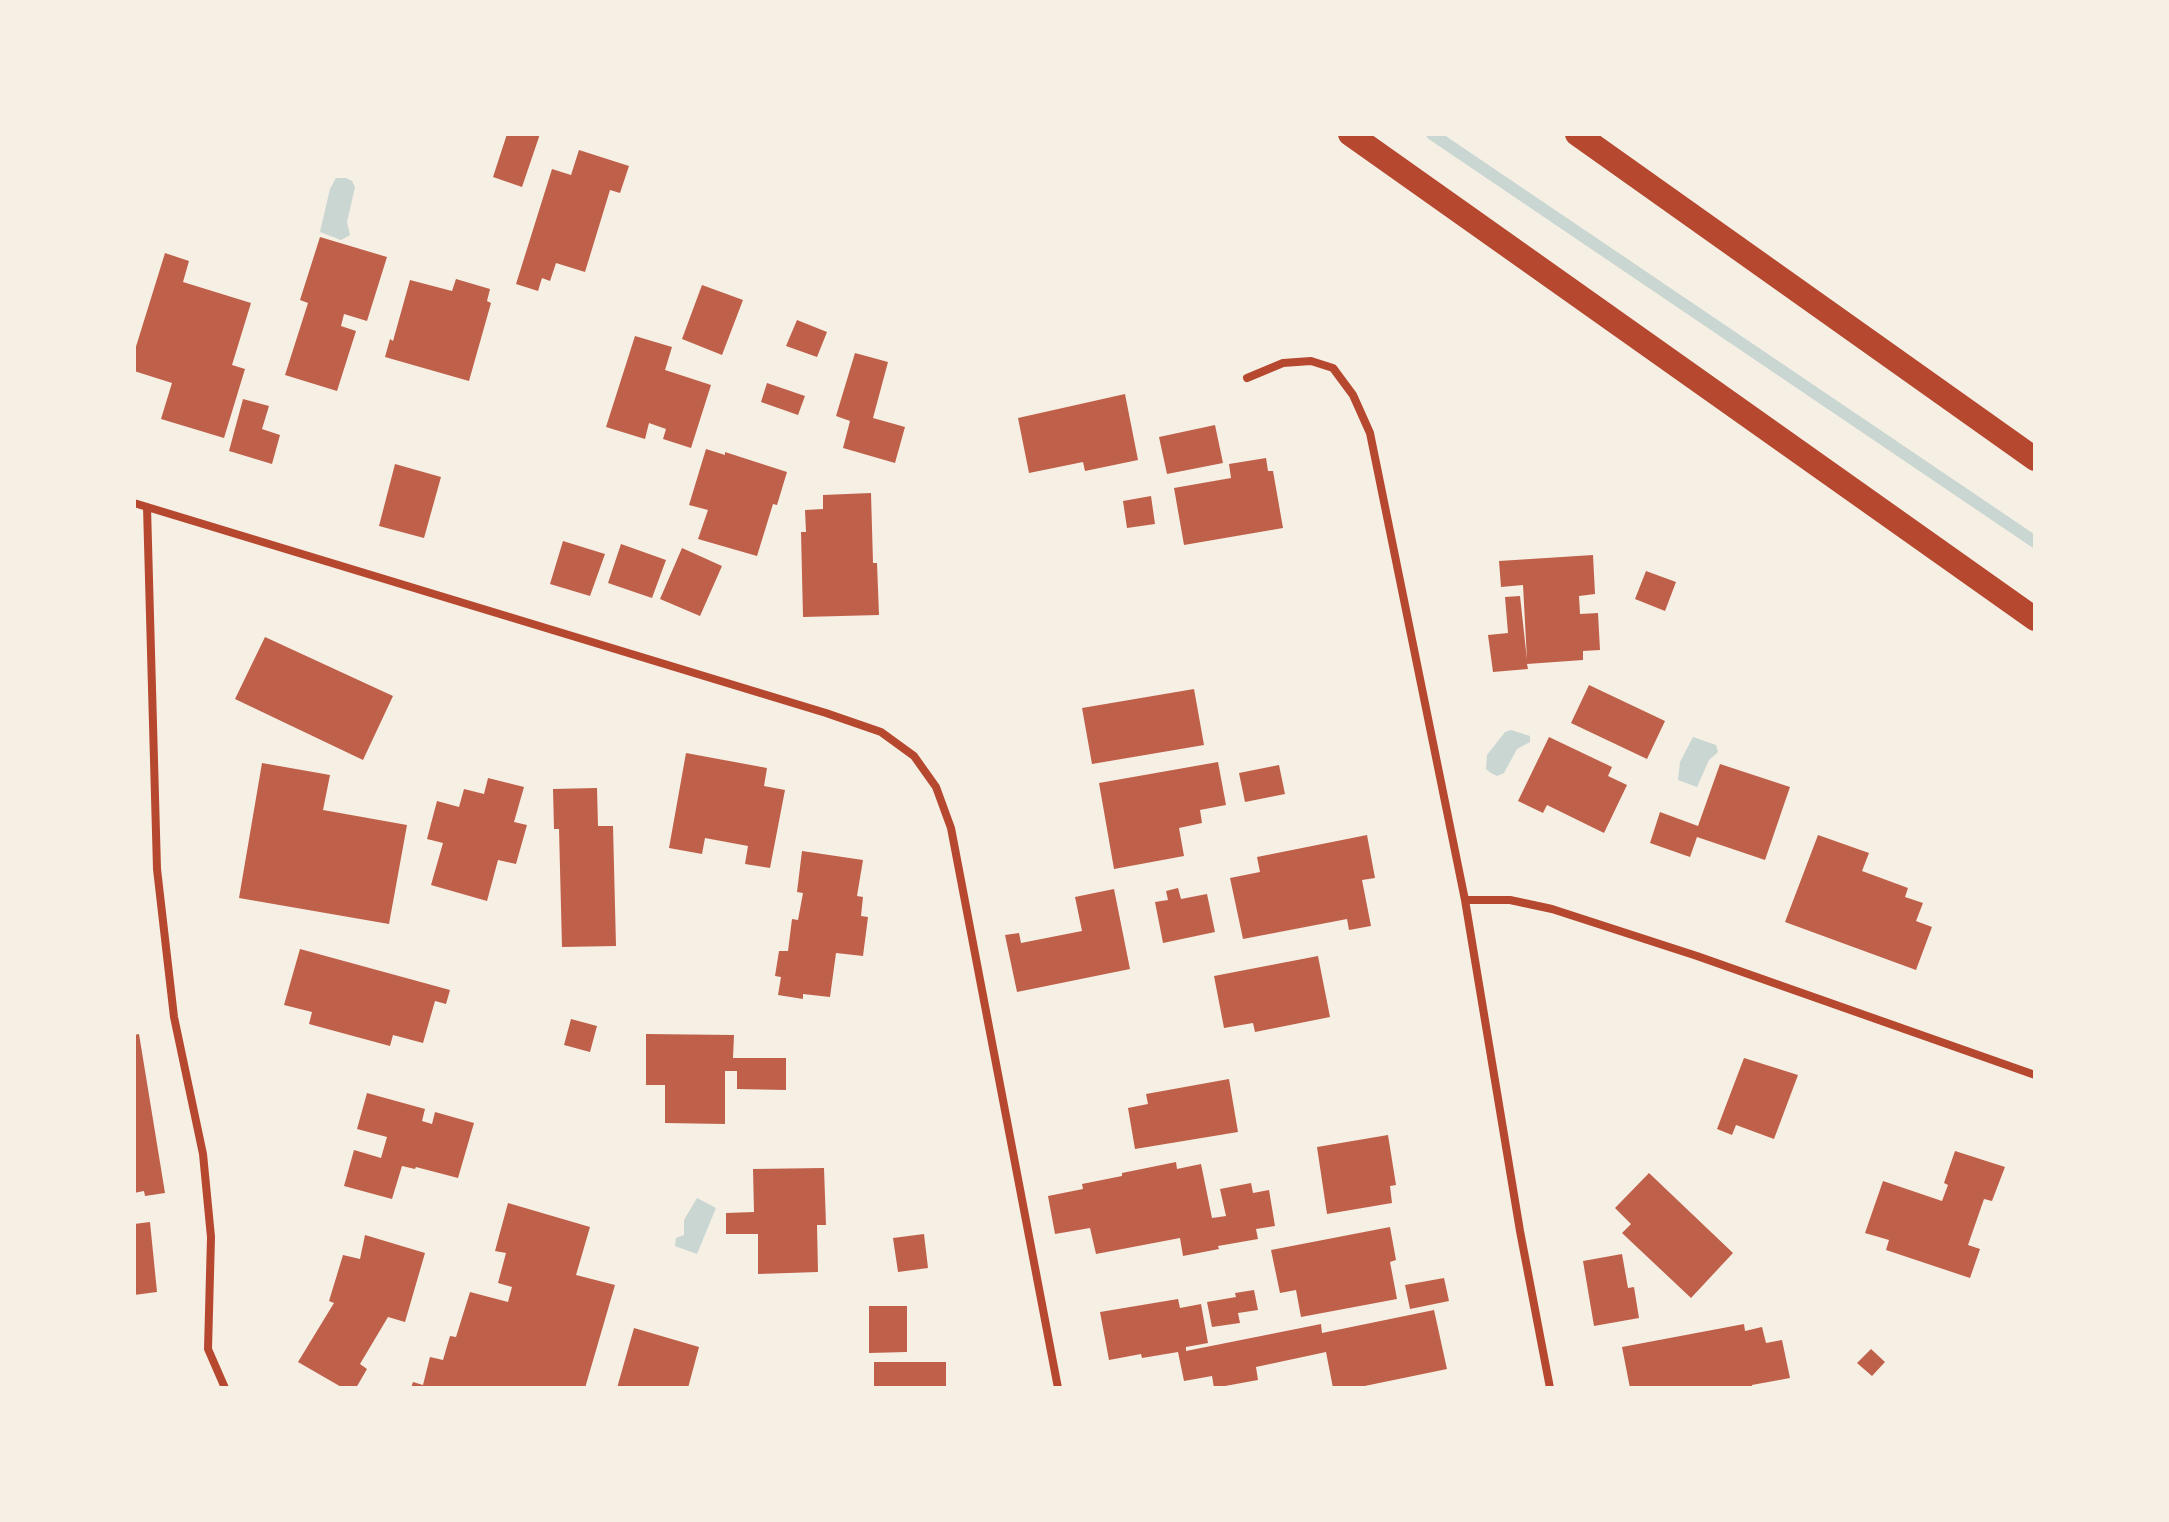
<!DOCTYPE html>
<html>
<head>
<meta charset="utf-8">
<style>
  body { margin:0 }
  #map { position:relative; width:2169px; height:1522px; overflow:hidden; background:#f6efe4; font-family:Mulish,sans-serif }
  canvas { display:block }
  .frame { position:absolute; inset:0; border:136px solid #f6efe4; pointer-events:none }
</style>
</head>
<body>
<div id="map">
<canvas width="2169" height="1522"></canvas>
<div class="frame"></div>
</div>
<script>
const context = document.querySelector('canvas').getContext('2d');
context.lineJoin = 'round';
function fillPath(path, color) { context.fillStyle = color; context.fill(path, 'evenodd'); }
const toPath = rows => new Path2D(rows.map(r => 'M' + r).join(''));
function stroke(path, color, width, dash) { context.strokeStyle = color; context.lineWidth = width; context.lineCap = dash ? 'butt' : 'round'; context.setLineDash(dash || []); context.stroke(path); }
fillPath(toPath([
  [336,178,346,178,352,181,355,187,347,222,350,235,341,240,320,232,330,189],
  [1511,730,1530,736,1530,742,1517,749,1504,773,1497,776,1491,773,1486,769,1487,755,1505,732],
  [1693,737,1716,745,1718,752,1709,760,1697,787,1678,780,1680,762],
  [697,1198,716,1208,697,1254,675,1246,676,1238,684,1235,684,1220]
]), '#c9d6d2');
stroke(toPath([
  [1432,134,2035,542]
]), '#c9d6d2', 12);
fillPath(toPath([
  [507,134,540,134,522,187,493,177],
  [579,150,629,166,620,193,610,190,585,272,556,263,550,281,542,278,538,291,516,284,552,169,571,175],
  [320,237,387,257,367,321,344,314,341,326,356,331,337,391,285,375,308,303,300,300],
  [165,253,189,261,183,282,251,303,232,365,245,369,224,438,161,419,172,383,134,371,134,353],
  [456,279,490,289,487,301,491,303,469,381,385,357,390,339,393,341,410,280,452,291],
  [702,285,743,300,722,355,682,339],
  [797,320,827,332,817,357,786,346],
  [635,336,672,347,665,370,711,385,691,448,663,439,666,429,649,423,645,439,606,427],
  [855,353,888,362,873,418,905,427,895,463,843,448,850,421,836,416],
  [767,383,805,396,798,415,761,402],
  [1125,394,1138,460,1085,471,1083,462,1029,473,1018,418],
  [243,399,269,406,262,429,280,435,272,464,229,451],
  [1215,425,1223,463,1167,474,1159,437],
  [706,449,725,455,725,452,787,472,777,505,773,504,757,556,698,539,708,510,689,505],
  [1266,458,1268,471,1273,471,1283,528,1184,545,1174,488,1231,478,1229,464],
  [395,464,441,477,424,538,379,526],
  [871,493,873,563,877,563,879,615,803,617,801,532,806,532,805,510,823,509,823,495],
  [1151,496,1155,524,1127,528,1123,501],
  [563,541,605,554,590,596,550,584],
  [621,544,666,560,652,598,608,583],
  [682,548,722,566,700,616,660,599],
  [1593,555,1595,594,1579,596,1580,614,1598,613,1600,650,1583,651,1583,660,1527,664,1528,669,1493,672,1488,635,1508,633,1505,597,1520,596,1527,660,1523,585,1501,587,1499,561],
  [1646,571,1676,582,1665,611,1635,599],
  [265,637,393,696,363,760,235,699],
  [1589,685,1665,721,1647,759,1571,723],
  [1194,689,1204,745,1092,764,1082,708],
  [1549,737,1612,767,1608,776,1627,785,1604,833,1547,805,1543,813,1518,801],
  [686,753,767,768,764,786,785,790,770,868,745,864,748,846,705,838,702,854,669,848],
  [1218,762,1226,805,1200,810,1202,823,1179,828,1184,856,1114,869,1099,783],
  [262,763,330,775,323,810,407,825,389,924,239,898],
  [1720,764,1790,787,1765,860,1697,837,1690,857,1650,843,1660,812,1698,826],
  [1279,765,1285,794,1245,802,1239,773],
  [488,778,524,787,514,822,527,825,516,864,498,860,487,901,431,885,443,843,427,839,437,801,459,807,464,789,484,794],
  [597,788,598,826,613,826,616,946,562,947,559,829,554,829,553,789],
  [1367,835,1375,878,1362,880,1371,926,1349,930,1347,919,1243,939,1230,878,1260,872,1257,857],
  [1818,835,1869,853,1862,871,1908,888,1905,897,1923,903,1916,921,1932,927,1916,970,1785,922],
  [802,851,863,860,857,896,863,897,861,916,868,917,863,956,836,953,830,997,803,994,803,999,778,995,781,977,775,976,779,951,788,951,792,919,798,920,803,893,797,892],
  [1178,888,1181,899,1207,894,1215,932,1163,943,1155,902,1168,900,1166,891],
  [1114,889,1130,969,1017,992,1005,935,1019,933,1021,943,1082,931,1075,897],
  [300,949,450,990,446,1004,435,1001,423,1043,393,1035,390,1046,309,1024,312,1012,284,1005],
  [1318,956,1330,1017,1255,1032,1253,1023,1224,1028,1214,976],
  [571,1019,597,1026,590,1052,564,1045],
  [139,1034,165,1193,145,1196,144,1191,134,1193,134,1035],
  [646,1034,734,1035,733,1058,786,1058,786,1090,737,1089,737,1071,725,1071,725,1124,665,1123,665,1085,646,1085],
  [1744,1058,1798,1075,1774,1139,1736,1125,1732,1135,1717,1129],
  [1229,1079,1238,1132,1135,1149,1128,1108,1148,1104,1146,1094],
  [367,1093,425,1109,422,1121,432,1124,435,1112,474,1123,458,1178,416,1167,415,1169,402,1166,392,1199,344,1186,354,1150,381,1158,387,1137,357,1129],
  [1388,1135,1396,1185,1390,1186,1392,1203,1327,1214,1317,1147],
  [1955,1151,2005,1167,1992,1201,1984,1199,1968,1245,1980,1249,1970,1278,1886,1250,1889,1240,1865,1233,1883,1181,1942,1201,1948,1185,1944,1183],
  [1176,1162,1177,1169,1201,1164,1212,1218,1226,1216,1220,1189,1251,1183,1253,1193,1269,1190,1275,1226,1256,1229,1258,1239,1218,1246,1219,1249,1183,1256,1180,1238,1096,1254,1090,1228,1055,1234,1048,1196,1083,1189,1082,1184,1122,1176,1122,1173],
  [824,1168,826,1225,817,1225,818,1272,758,1274,758,1234,726,1234,726,1213,754,1212,753,1169],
  [1649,1173,1733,1253,1691,1298,1622,1233,1631,1224,1615,1208],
  [508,1203,590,1227,576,1275,615,1285,585,1388,411,1388,413,1382,423,1385,430,1357,443,1360,450,1336,456,1337,470,1292,508,1302,512,1287,498,1283,506,1253,495,1251],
  [150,1222,157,1292,134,1295,134,1224],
  [1390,1227,1396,1260,1390,1262,1397,1299,1301,1317,1296,1290,1280,1293,1271,1250],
  [924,1234,928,1268,898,1272,893,1238],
  [365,1235,425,1253,405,1322,388,1317,360,1364,367,1369,356,1388,343,1388,298,1362,334,1303,329,1301,343,1255,360,1259],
  [1622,1254,1628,1288,1634,1287,1639,1318,1594,1326,1583,1261],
  [1444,1278,1449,1301,1410,1309,1405,1285],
  [1254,1290,1258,1310,1238,1313,1240,1323,1212,1327,1207,1302,1236,1297,1235,1293],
  [1178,1299,1180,1308,1201,1304,1208,1343,1186,1347,1186,1351,1321,1324,1322,1333,1434,1310,1447,1369,1355,1388,1333,1388,1326,1352,1256,1367,1258,1380,1214,1388,1212,1376,1184,1381,1178,1352,1142,1358,1141,1354,1109,1360,1100,1312],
  [869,1306,907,1306,907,1352,869,1353],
  [1744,1324,1745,1331,1762,1327,1766,1343,1782,1340,1790,1378,1752,1385,1752,1388,1630,1388,1622,1347],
  [634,1328,699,1347,688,1388,617,1388],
  [1871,1349,1885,1362,1872,1376,1857,1363],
  [874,1362,946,1362,946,1388,874,1388]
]), '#bf614a');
stroke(toPath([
  [1247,378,1283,363,1311,361,1333,368,1353,395,1370,433,1465,900,1520,1231,1550,1388],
  [134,503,826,713,881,732,914,756,936,787,951,828,1058,1388],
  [147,507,157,869,174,1017,203,1154,211,1237,208,1349,225,1388],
  [1465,900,1510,900,1552,909,1697,956,2035,1075]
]), '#b5482f', 8);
stroke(toPath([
  [1350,134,2035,619],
  [1577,134,2035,459]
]), '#b5482f', 24);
</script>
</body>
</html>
